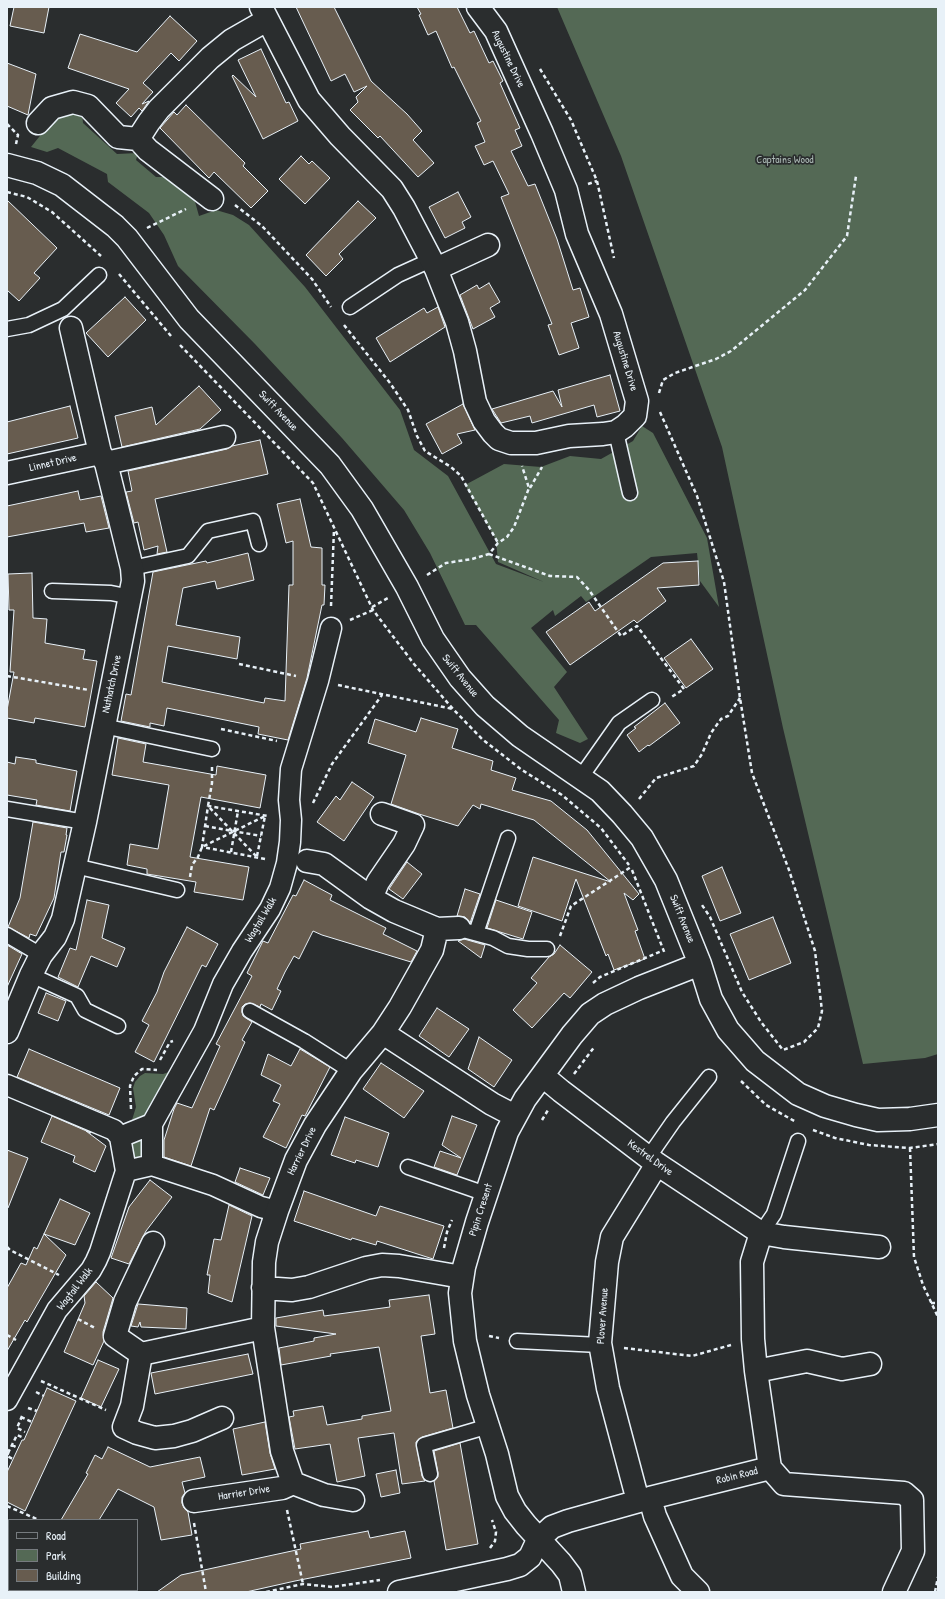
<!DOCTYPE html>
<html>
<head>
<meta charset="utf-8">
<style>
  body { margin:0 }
  #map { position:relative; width:945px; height:1599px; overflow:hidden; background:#2a2d2e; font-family:"Patrick Hand",sans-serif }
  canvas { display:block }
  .frame { position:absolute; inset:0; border:8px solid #e8f1f8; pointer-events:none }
  .legend { position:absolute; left:8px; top:1519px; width:130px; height:72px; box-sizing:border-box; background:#2a2d2e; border:1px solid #767b7f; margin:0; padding:5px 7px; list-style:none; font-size:12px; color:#e8f1f8 }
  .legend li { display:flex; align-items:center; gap:8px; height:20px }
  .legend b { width:20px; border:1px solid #767b7f }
</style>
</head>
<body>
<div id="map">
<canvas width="945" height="1599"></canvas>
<div class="frame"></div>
<ul class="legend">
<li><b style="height:5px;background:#2a2d2e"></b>Road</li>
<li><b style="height:11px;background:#546955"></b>Park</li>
<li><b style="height:11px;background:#675c4f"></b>Building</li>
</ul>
</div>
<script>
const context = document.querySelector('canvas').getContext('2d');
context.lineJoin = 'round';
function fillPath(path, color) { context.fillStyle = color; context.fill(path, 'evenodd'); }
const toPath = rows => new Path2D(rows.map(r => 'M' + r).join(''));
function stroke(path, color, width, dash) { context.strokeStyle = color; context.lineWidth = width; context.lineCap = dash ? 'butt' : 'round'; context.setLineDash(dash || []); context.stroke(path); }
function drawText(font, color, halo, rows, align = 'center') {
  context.font = font + ' "Patrick Hand",sans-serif'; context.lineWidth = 3.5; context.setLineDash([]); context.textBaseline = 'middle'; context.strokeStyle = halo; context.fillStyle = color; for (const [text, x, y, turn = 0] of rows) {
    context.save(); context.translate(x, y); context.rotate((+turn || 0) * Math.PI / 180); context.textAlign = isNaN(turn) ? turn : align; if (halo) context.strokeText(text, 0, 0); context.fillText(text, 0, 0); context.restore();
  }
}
fillPath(toPath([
  [557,7,938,7,938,1054,925,1058,863,1064,783,728,722,447,621,156],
  [69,109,82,113,83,123,117,154,138,153,136,160,156,177,165,177,177,187,192,191,199,216,216,210,233,215,249,225,305,287,400,410,414,450,448,476,496,564,544,582,498,562,496,540,465,485,504,464,541,467,570,456,601,459,633,441,642,426,653,433,707,538,719,607,700,581,697,553,651,557,586,602,581,596,555,616,553,610,531,628,567,672,554,687,588,739,580,743,556,733,559,720,476,625,465,625,430,553,404,510,342,438,255,344,178,266,164,235,149,213,108,182,107,174,58,148,47,152,31,147,47,127],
  [172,1071,152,1109,144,1116,132,1120,136,1107,133,1088,135,1082,140,1076,145,1073,163,1074],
  [143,1132,142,1148,144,1161,132,1164,130,1135]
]), '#546955');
const building = toPath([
  [14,7,49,7,44,33,10,26,14,7],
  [296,7,334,7,371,81,407,114,422,131,413,140,434,163,418,177,380,136,378,138,350,110,358,102,356,97,367,86,354,92,345,74,331,81,296,7],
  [417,7,457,7,470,33,474,31,489,63,493,61,503,81,500,83,520,128,515,130,522,146,511,151,528,186,535,184,557,239,573,290,580,288,589,317,571,323,579,348,559,355,548,325,552,324,501,197,509,194,493,161,484,165,475,146,485,142,477,123,481,121,454,67,452,68,436,31,428,35,419,15,421,14,417,7],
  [170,16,197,41,179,61,171,53,143,83,153,92,142,104,149,101,142,111,139,108,131,117,116,103,129,89,68,68,80,34,137,52,170,16],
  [261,49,286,103,289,102,298,121,263,139,232,76,233,75,256,97,238,60,261,49],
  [7,63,36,74,28,115,7,106,7,63],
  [186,105,245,163,243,166,268,191,251,208,214,172,209,178,160,128,174,112,177,115,186,105],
  [301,156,309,164,312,161,330,178,305,204,279,179,301,156],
  [458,192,471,217,462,222,465,228,445,238,429,207,458,192],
  [7,200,57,248,34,273,40,278,19,301,7,290,7,200],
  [358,201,376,218,339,254,343,259,326,276,306,255,358,201],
  [489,283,500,302,490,308,495,317,473,329,460,295,477,285,479,289,489,283],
  [125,297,146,320,108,357,86,333,125,297],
  [438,307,445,327,390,362,376,338,424,308,427,313,438,307],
  [610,375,620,411,597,417,594,405,532,423,530,416,501,423,492,409,553,391,562,407,558,390,610,375],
  [199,386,221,410,200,429,122,447,115,416,152,407,156,425,199,386],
  [463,404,475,430,457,434,462,443,442,454,426,424,463,404],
  [70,406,78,438,7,454,7,422,70,406],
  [260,440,268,474,155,499,167,552,157,554,158,546,144,550,138,522,134,523,126,492,132,491,128,471,227,449,232,446,260,440],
  [78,491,80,500,101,496,109,528,86,532,84,523,7,537,7,506,78,491],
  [300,499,311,547,322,548,322,585,325,585,324,605,322,605,307,678,288,740,258,734,259,727,167,708,164,726,150,723,150,727,121,721,126,694,131,695,153,572,206,561,207,563,248,553,254,580,217,589,215,581,183,588,176,625,240,637,237,659,168,646,162,682,264,703,265,698,285,701,289,585,293,585,293,541,286,543,277,504,300,499],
  [698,561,699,585,657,588,666,601,637,623,634,620,570,665,546,632,589,602,595,611,663,563,698,561],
  [32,573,33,618,47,619,45,643,85,650,83,659,97,661,85,727,35,718,34,723,7,718,7,710,14,672,10,672,14,610,9,610,8,574,32,573],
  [691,639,713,669,686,688,664,658,691,639],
  [665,703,680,723,649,746,648,745,639,752,627,735,636,728,634,727,665,703],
  [421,718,458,729,452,748,493,761,491,770,516,778,512,790,551,801,587,830,639,894,633,900,624,893,638,930,635,931,645,959,614,970,608,954,606,956,576,879,562,921,518,906,533,857,611,882,534,820,481,804,480,809,473,805,458,826,419,814,391,804,406,755,368,743,375,719,416,732,421,718],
  [118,738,146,744,143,762,216,775,217,766,266,775,260,808,201,797,190,857,249,867,243,900,194,892,196,882,147,874,147,869,127,865,130,844,158,849,169,785,112,775,118,738],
  [16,757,36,760,36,763,77,771,70,811,36,805,37,800,7,795,7,762,15,764,16,757],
  [352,782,374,797,344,841,317,822,336,796,340,800,352,782],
  [33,822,67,828,66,835,67,835,64,852,61,852,54,898,36,936,30,934,29,938,8,927,20,898,33,822],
  [407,862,422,874,403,899,389,889,407,862],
  [722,867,741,913,720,921,702,876,722,867],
  [304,880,332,895,330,900,386,928,383,934,417,951,411,962,322,935,313,931,299,959,294,956,285,972,277,989,281,991,272,1010,261,1004,260,1007,250,1003,245,1004,242,1007,242,1012,243,1016,252,1022,242,1040,245,1042,214,1110,210,1108,191,1166,164,1157,164,1140,174,1109,177,1103,192,1108,220,1046,216,1044,252,976,247,973,263,941,268,943,293,895,296,896,304,880],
  [465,889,480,894,470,923,465,917,457,916,465,889],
  [87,900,109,905,102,938,125,948,117,967,91,956,78,987,58,977,70,948,76,950,87,900],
  [496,900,532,912,523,939,487,928,496,900],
  [773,917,791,963,749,980,730,934,773,917],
  [187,927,218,944,206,967,202,965,154,1062,135,1052,149,1025,142,1021,157,992,164,972,187,927],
  [464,939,485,945,481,958,458,941,464,939],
  [7,945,22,954,7,987,7,945],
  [560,945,592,972,570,998,564,993,532,1028,513,1010,537,983,531,978,549,957,554,954,560,945],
  [46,993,66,1001,58,1021,38,1013,46,993],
  [437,1008,469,1029,449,1057,419,1036,437,1008],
  [479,1037,512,1060,494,1087,468,1069,479,1037],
  [29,1049,120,1088,109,1115,17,1077,29,1049],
  [300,1049,330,1067,305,1116,302,1115,286,1148,263,1137,280,1104,273,1101,281,1085,261,1075,268,1054,291,1066,300,1049],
  [381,1063,424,1091,404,1118,363,1089,381,1063],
  [52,1116,91,1133,86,1131,106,1146,95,1172,73,1162,75,1156,41,1142,52,1116],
  [452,1116,477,1125,457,1175,434,1167,440,1151,461,1158,442,1145,452,1116],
  [345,1117,389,1133,378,1167,356,1160,355,1163,331,1155,345,1117],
  [7,1150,28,1158,8,1208,7,1207,7,1150],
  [240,1168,270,1178,263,1195,235,1182,240,1168],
  [150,1180,172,1197,146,1231,129,1264,111,1258,129,1207,150,1180],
  [304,1191,376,1216,380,1206,444,1226,433,1259,377,1241,376,1245,352,1238,351,1240,294,1221,304,1191],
  [60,1199,90,1213,75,1245,44,1234,60,1199],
  [229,1205,252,1216,232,1302,208,1293,210,1275,207,1275,214,1239,221,1240,229,1205],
  [44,1234,66,1255,27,1322,25,1320,7,1351,7,1288,21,1263,26,1265,34,1247,37,1249,44,1234],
  [96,1282,113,1298,103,1332,104,1341,93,1365,64,1352,85,1303,84,1296,96,1282],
  [429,1295,435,1334,421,1336,430,1393,446,1390,453,1428,422,1437,416,1442,422,1476,425,1481,402,1484,394,1433,358,1438,365,1476,337,1482,330,1444,295,1449,289,1417,294,1416,293,1411,323,1406,327,1425,362,1419,362,1416,391,1411,379,1347,330,1354,331,1356,281,1365,279,1348,314,1341,314,1338,336,1334,276,1326,276,1318,323,1310,324,1316,390,1307,389,1300,429,1295],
  [138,1304,187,1308,186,1329,141,1327,140,1322,138,1327,131,1326,138,1304],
  [248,1354,253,1374,155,1394,151,1373,248,1354],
  [98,1360,119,1369,101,1407,81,1398,98,1360],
  [47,1388,76,1401,25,1511,7,1502,7,1472,22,1440,24,1440,47,1388],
  [265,1422,270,1453,275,1469,242,1475,233,1429,265,1422],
  [460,1443,478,1544,446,1550,434,1481,438,1477,438,1473,434,1451,460,1443],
  [108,1447,150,1467,200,1457,205,1477,182,1482,185,1493,182,1497,182,1503,184,1508,188,1512,192,1535,161,1540,154,1507,118,1489,99,1520,61,1520,88,1474,86,1473,95,1455,102,1459,108,1447],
  [396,1470,400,1493,381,1497,376,1474,396,1470],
  [368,1531,370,1538,405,1531,411,1558,295,1581,246,1592,157,1592,181,1575,301,1549,300,1544,368,1531]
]);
fillPath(building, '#675c4f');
stroke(building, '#e8f1f8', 1);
const service = toPath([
  [350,307,398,275,431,260],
  [7,329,29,325,63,309,99,275],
  [616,432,630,493],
  [132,568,188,556,208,531,253,521,259,544],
  [52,591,111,593,131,597],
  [103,726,212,749],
  [581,777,619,723,652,700],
  [7,809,85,822],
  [75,866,177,890],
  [467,931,493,938,508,946,528,949,547,949],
  [476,933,508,838],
  [7,935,41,955],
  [31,975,77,996,85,1010,118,1026],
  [250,1011,304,1041,351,1071],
  [648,1158,673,1122,709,1077],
  [408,1167,486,1194],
  [761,1233,774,1214,798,1141],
  [517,1341,600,1345],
  [430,1474,424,1445,489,1426]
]);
const pedestrian = toPath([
  [7,1085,114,1130,120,1137,126,1171,100,1252,96,1261,91,1270,57,1310,7,1400],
  [120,1137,152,1124,204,1031,223,984,242,951,270,909,280,888,287,863,290,842,291,820,289,800,291,769,318,681,331,628],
  [152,1165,152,1124],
  [126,1171,152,1165,213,1185,261,1207,277,1211]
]);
const minor = toPath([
  [261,7,309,100,340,136,392,189,404,208,436,269,457,322,465,351,475,402,484,421,493,433,499,439,511,443,536,443,569,436,603,434,616,432,625,426,635,416,637,401,611,314,577,234,566,190,542,133,496,31,478,7],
  [38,123,52,108,73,102,88,106,118,137,138,139,148,150,212,199],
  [138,139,149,122,159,109,210,58,232,40,267,20],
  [7,165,37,173,62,185,115,226,127,238,189,319,330,465,362,509,407,587,433,639,460,678,485,706,520,736,600,791,622,814,642,838,666,880,700,964,711,999,728,1030,755,1061,798,1094,825,1106,856,1115,878,1120,910,1119,938,1115],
  [436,269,488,245],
  [106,463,224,437],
  [7,473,100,453],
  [307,861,324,864,371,898,394,911,437,929,459,928],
  [371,898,378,882,404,844,413,825,382,814],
  [7,1032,31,975,41,955,55,937,63,919,85,822,133,581,132,568,114,495,106,463,100,453,71,328],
  [383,1033,492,1104,515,1116],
  [543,1076,561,1091,657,1164,761,1233,784,1237,879,1247],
  [761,1233,752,1262,753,1339,756,1371,770,1468],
  [263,1288,292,1290,309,1287,366,1268,382,1265,399,1266,462,1277],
  [141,1354,115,1336,125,1302,153,1243],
  [756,1371,807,1361,842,1369,870,1364],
  [222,1418,192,1431,174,1436,155,1438,137,1433,124,1427,132,1406,141,1354,263,1328],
  [770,1468,784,1484,904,1493,912,1500,913,1551,894,1592],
  [293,1483,324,1495,353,1500],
  [650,1498,655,1516,682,1576,698,1592],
  [194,1501,282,1488,293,1483,282,1451,263,1328,264,1262,267,1242,277,1211,296,1160,315,1125,351,1071,383,1033,400,1007,432,950,437,929],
  [638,1501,608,1388,600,1343,607,1262,612,1237,657,1164],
  [91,1592,92,1590],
  [399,1592,507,1569,520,1565,530,1557,538,1540,552,1527,568,1521,650,1498,770,1468],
  [574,1592,570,1575,561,1563,526,1525,515,1511,507,1496,497,1454,478,1395,465,1341,460,1293,464,1267,477,1222,507,1132,525,1099,572,1035,590,1014,605,1004,639,988,700,964]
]);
stroke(service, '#e8f1f8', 17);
stroke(pedestrian, '#e8f1f8', 23);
stroke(minor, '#e8f1f8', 25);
stroke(toPath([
  [540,69,571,120,597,181,614,258],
  [7,124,18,135,16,144],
  [588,184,597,181],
  [7,192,27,197,52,212,101,256],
  [235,205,262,226,312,279,331,307],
  [147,228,186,209],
  [119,274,171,336],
  [344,325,390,383,408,410,417,436,425,451,451,467,461,476,498,543],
  [180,345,313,483,373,610,414,664,453,709,482,739,522,770,562,795,601,828,629,865],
  [659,393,663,380,675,373,716,359,731,351,805,290,847,236,856,176],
  [660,412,697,496,724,582,740,698,752,773,789,870,815,951,822,1011,818,1028,804,1042,783,1050,761,1022,742,992,710,917,702,905],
  [530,488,542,467],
  [489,554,550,576,577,577,589,590,621,636,637,626,684,689,670,698],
  [427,575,446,563,472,559,489,554,498,543,507,537,514,527,529,488,522,466],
  [331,606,334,529],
  [372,607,388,598],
  [350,620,373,610],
  [239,664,296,676],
  [7,676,89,690],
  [338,685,453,709],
  [221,729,277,741],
  [212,767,212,783,208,806,256,856],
  [639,799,656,778,694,766,702,754,711,733,721,719,728,716,740,698],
  [313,803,332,764,382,695],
  [205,826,261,836],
  [231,852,238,811],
  [257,856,265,816],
  [265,859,202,847,208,806,268,816],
  [632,870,665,954],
  [190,877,192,865,198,857,202,847,265,816],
  [560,936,571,906,631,867],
  [593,983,600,977,664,950],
  [160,1060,170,1042,173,1041],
  [574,1074,595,1046],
  [741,1081,766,1105,796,1122],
  [131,1109,130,1086,134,1076,142,1069,157,1070],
  [542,1120,548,1110],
  [813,1130,835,1138,869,1145,910,1148,938,1144],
  [910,1148,914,1257,923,1285,938,1317],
  [7,1247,10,1250,59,1275],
  [444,1248,447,1232,452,1220],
  [931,1303,938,1303],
  [78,1319,95,1328],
  [7,1335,16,1340],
  [489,1336,499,1338],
  [624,1348,692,1356,731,1345],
  [41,1381,106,1410],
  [36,1392,44,1396],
  [28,1408,37,1411],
  [22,1416,17,1428,25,1432],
  [21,1417,32,1422],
  [12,1445,18,1448],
  [7,1450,9,1451,17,1435,22,1437],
  [9,1451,7,1456,13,1459],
  [7,1506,39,1520],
  [287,1510,303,1584],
  [194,1523,206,1592],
  [490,1548,495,1541,496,1532,492,1520],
  [266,1592,303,1584,332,1587,380,1580],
  [935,1592,938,1577]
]), '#e8f1f8', 2.5, [4, 3]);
stroke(service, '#2a2d2e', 14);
stroke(pedestrian, '#2a2d2e', 20);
stroke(minor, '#2a2d2e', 22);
drawText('11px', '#e8f1f8', '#2a2d2e', [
  ["Augustine Drive",508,59,64],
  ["Augustine Drive",625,361,73],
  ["Swift Avenue",278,411,46],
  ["Linnet Drive",53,463,-13],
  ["Swift Avenue",460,676,51],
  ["Nuthatch Drive",112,684,-78],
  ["Swift Avenue",682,919,68],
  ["Wagtail Walk",261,920,-59],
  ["Harrier Drive",302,1151,-64],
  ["Kestrel Drive",650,1158,36],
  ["Pipin Cresent",481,1210,-72],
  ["Wagtail Walk",75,1289,-52],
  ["Plover Avenue",603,1316,-86],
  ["Robin Road",737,1476,-14],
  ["Harrier Drive",244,1493,-9]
]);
drawText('11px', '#adbbb7', '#2a2d2e', [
  ["Captains Wood",785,160]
]);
</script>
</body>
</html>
